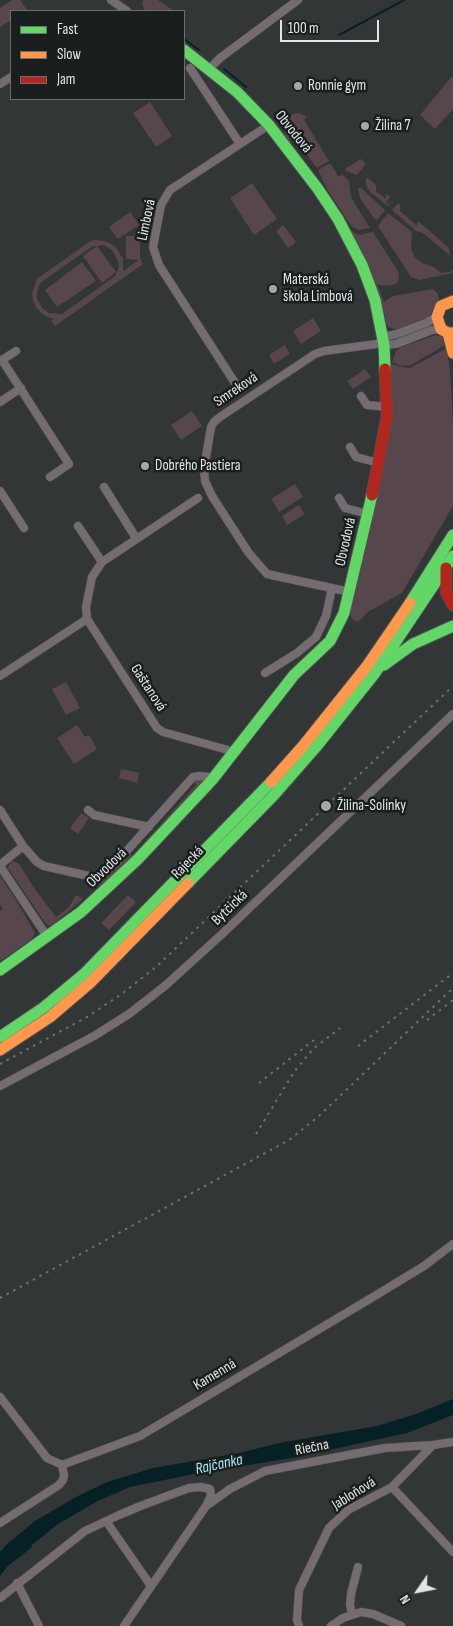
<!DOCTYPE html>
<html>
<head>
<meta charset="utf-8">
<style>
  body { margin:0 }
  #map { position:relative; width:453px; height:1626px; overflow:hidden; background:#323636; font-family:"Sofia Sans Condensed",sans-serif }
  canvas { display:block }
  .legend { position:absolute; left:10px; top:10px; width:175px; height:90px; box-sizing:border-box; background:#1b1e1e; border:1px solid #6a6e6e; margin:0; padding:6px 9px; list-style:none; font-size:15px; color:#e1e6e6 }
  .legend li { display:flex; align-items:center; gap:10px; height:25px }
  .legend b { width:25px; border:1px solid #6a6e6e }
  .north { position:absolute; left:393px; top:1566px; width:50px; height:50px; -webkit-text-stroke:4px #1b1e1e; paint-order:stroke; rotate:237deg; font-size:14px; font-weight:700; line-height:20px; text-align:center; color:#e1e6e6 }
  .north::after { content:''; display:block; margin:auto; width:18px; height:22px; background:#e1e6e6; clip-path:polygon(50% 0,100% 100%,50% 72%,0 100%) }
  .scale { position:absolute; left:280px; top:20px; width:99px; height:22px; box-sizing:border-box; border:2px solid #e1e6e6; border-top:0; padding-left:6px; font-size:15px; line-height:18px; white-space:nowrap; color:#e1e6e6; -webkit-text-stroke:4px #1b1e1e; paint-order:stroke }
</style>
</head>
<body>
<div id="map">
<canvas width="453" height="1626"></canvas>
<ul class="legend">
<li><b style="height:6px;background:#63d668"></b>Fast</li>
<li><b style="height:6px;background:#ff974d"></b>Slow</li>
<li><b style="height:6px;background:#b3261e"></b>Jam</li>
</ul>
<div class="north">N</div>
<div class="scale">100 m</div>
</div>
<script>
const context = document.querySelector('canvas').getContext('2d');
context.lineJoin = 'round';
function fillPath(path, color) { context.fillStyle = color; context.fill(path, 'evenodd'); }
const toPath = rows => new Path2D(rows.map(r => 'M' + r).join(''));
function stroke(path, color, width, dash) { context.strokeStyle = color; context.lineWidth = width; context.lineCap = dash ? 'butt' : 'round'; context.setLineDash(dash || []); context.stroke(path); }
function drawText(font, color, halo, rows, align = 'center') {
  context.font = font + ' "Sofia Sans Condensed",sans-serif'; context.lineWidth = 5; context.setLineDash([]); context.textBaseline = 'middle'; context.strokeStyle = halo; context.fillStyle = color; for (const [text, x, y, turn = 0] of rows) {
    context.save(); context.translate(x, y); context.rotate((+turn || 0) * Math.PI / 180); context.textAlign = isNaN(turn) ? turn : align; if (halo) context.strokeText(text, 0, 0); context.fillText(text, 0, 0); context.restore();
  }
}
fillPath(toPath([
  [12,0,20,0,27,10,24,11,11,11,11,20,0,27,0,8],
  [143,0,158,0,174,11,145,11,142,4],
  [453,75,453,109,435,129,420,115],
  [150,102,172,136,156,147,133,113],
  [299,113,307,117,304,120,329,161,317,168,300,146,298,147,286,137,284,129,282,128,286,119,293,114],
  [361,159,366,164,357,175,346,171,346,168],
  [330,163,338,176,343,175,349,181,351,197,370,228,359,230,351,226,327,189,318,170],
  [366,178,368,178,376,185,376,191,386,199,386,194,391,197,386,202,388,204,393,199,388,206,370,192,366,185],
  [252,183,277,219,254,235,230,198],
  [360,187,385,210,376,221,360,198,358,189],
  [398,203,400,205,400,211,417,226,418,221,449,248,450,254,453,258,423,233,416,231,392,210],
  [130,212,139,225,118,239,109,227],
  [388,213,412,232,411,248,414,256,422,263,434,267,441,273,453,271,453,273,419,280,411,277,378,226],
  [283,225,296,242,288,248,276,231],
  [348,229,359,235,373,232,399,273,398,281,396,284,387,286,377,284,384,302,393,296,433,289,438,294,439,299,429,317,397,330,388,327],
  [126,236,140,236,140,259,143,264,55,326,51,321,54,319,45,316,37,309,33,301,32,293,37,279,89,242,94,240,105,241,115,246,123,259,123,271,139,260,126,259],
  [104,245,112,250,118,261,119,267,115,276,62,314,49,313,42,308,37,298,37,291,40,283,93,246,97,246,83,256,102,283,116,272,97,246],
  [82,262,96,281,57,307,45,290],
  [313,318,321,331,301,344,293,331],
  [436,335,443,337,447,344,411,365,402,366,392,362,396,351,401,347],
  [285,345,290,354,274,364,269,355],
  [447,348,450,371,453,423,453,506,402,593,366,613,361,620,355,622,351,617,351,605,387,441,389,365,392,364,401,367,410,368],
  [365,369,371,377,353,389,347,381],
  [192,411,202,426,181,440,171,425],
  [295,484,303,497,279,512,271,499],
  [299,505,305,514,287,525,282,516],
  [66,682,80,708,66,715,52,689],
  [77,725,85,737,89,735,97,749,74,764,57,738],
  [121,769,139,773,137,783,119,778],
  [202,779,206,782,158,833,102,885,99,886,104,875,129,854,133,855,196,785,193,781],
  [81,813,89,818,78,834,70,828],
  [11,861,16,862,20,865,34,888,56,917,69,907,76,895,83,899,51,926,48,925,43,920,8,868],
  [0,876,16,900,35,933,32,939,0,961,0,911,3,909,0,905],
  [128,895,136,902,109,930,101,923]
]), '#57464c');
fillPath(toPath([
  [453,1399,453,1415,407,1433,297,1457,194,1474,130,1487,98,1501,58,1524,32,1545,31,1548,7,1567,0,1576,0,1552,7,1544,35,1521,76,1497,107,1482,153,1468,239,1453,279,1443,377,1426,416,1414]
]), '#062125');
stroke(toPath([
  [339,35,404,0],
  [184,39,199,50],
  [224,69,246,87]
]), '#062125', 2);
const street = toPath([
  [111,0,127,11],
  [190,68,240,144],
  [209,69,220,58,298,0],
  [0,84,11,77],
  [383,337,397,334,426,323,437,317],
  [384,345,396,344,432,330,441,329],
  [16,351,2,360,69,464,50,477],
  [235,383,159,265,153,247,161,205,170,190,269,125],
  [361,396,367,405,387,407],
  [0,402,21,388],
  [350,447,356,457,379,463],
  [104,487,136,538],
  [0,491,24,528],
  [198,498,102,562,92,577,86,607,87,619,157,728,163,732,235,752],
  [339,498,345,508,368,514],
  [78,526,102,562],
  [350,592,267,574,248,552,212,496,205,481,204,469,211,427,214,422,220,417,315,354,324,351,384,343],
  [265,673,297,653,316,637,326,616,332,588],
  [0,676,87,619],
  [0,810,23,846,37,862,44,866,93,877,106,871,115,864,193,777,200,776,208,777,212,780],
  [88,810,94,815,149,827],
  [0,865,23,846],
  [0,866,48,938],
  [0,1086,94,1036,129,1014,166,985,221,935,453,714],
  [0,1397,47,1458,62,1465,140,1436,378,1294,424,1266,453,1244],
  [392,1487,453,1552],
  [106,1521,151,1586],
  [0,1523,59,1485,63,1480,64,1475,62,1465],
  [17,1583,39,1626],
  [0,1598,85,1531,119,1515,143,1505,189,1488,201,1487,210,1489,211,1495,207,1504],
  [352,1614,350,1605,351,1594,358,1567],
  [124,1626,206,1506,230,1489,265,1471,385,1448,433,1445],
  [299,1626,297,1620,299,1590,329,1528,348,1510,392,1487,433,1445,453,1442],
  [331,1626,343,1618,361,1612,373,1614,401,1626]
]);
const fast = toPath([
  [184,50,237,92,269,125,318,189,338,219,362,265,375,300,384,345,385,369],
  [410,603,453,535],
  [384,665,413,644,453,626],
  [188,883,274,795,316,747,375,673,453,556],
  [0,970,81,912,138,859,212,780,294,675,330,641,344,613,372,495],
  [0,1037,43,1008,84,974,271,782]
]);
const slow = toPath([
  [453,301,441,306,437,317,441,329,448,333,453,333],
  [448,333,453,353],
  [271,782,303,746,367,666,410,603],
  [0,1050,50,1017,91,982,188,883]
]);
const jam = toPath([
  [372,495,387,417,385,369],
  [446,568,446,592,453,605]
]);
stroke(street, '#4f5151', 9);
stroke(fast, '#4f5151', 13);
stroke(slow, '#4f5151', 13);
stroke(jam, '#4f5151', 13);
stroke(street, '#746c70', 8);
stroke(fast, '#63d668', 11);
stroke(slow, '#ff974d', 11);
stroke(jam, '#b3261e', 11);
stroke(toPath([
  [427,1020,453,1000],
  [358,1046,453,973],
  [0,1064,87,1017,123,993,157,966,453,686],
  [259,1083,314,1040],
  [256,1134,294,1072,313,1049,340,1028],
  [0,1298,289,1140,319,1116,453,988]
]), '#737072', 2, [2.5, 5]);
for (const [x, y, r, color] of [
  [298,86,5,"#a4a8a8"],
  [365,126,5,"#a4a8a8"],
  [273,289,5,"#a4a8a8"],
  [145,466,5,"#a4a8a8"],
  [326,806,6,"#a4a8a8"]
]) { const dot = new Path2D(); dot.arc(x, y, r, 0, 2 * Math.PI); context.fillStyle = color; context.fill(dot); stroke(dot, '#1b1e1e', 2); }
drawText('15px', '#e1e6e6', '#1b1e1e', [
  ["Ronnie gym",308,86],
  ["Žilina 7",375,126],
  ["Materská",283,280],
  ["škola Limbová",283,297],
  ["Dobrého Pastiera",155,466],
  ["Žilina-Solinky",337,806]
], 'left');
drawText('15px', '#e1e6e6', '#1b1e1e', [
  ["Obvodová",293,132,51],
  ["Limbová",147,220,-78],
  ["Smreková",236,390,-34],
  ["Obvodová",346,542,-77],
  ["Gaštanová",148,688,57],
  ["Rajecká",188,863,-46],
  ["Obvodová",107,868,-44],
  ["Bytčická",230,908,-44],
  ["Kamenná",215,1375,-31],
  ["Riečna",312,1448,-11],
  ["Jabloňová",354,1494,-32]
]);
drawText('italic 16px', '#a4edf8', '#1b1e1e', [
  ["Rajčanka",219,1465,-12]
]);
</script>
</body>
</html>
